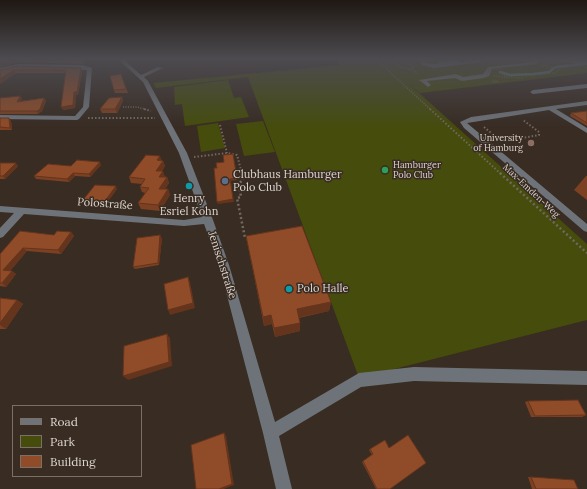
<!DOCTYPE html>
<html>
<head>
<meta charset="utf-8">
<style>
  body { margin:0 }
  #map { position:relative; width:587px; height:489px; overflow:hidden; background:#382c23; font-family:Lora,serif }
  canvas { display:block }
  .legend { position:absolute; left:12px; top:405px; width:130px; height:72px; box-sizing:border-box; background:#382c23; border:1px solid #7a7068; margin:0; padding:5px 7px; list-style:none; font-size:12px; color:#ddd5cf }
  .legend li { display:flex; align-items:center; gap:8px; height:20px }
  .legend b { width:20px; border:1px solid #7a7068 }
</style>
</head>
<body>
<div id="map">
<canvas width="587" height="489"></canvas>
<ul class="legend">
<li><b style="height:5px;background:#6e7379"></b>Road</li>
<li><b style="height:11px;background:#454c0c"></b>Park</li>
<li><b style="height:11px;background:#904b28"></b>Building</li>
</ul>
</div>
<script>
const context = document.querySelector('canvas').getContext('2d');
context.lineJoin = 'round';
function fillPath(path, color) { context.fillStyle = color; context.fill(path, 'evenodd'); }
const toPath = rows => new Path2D(rows.map(r => 'M' + r).join(''));
function stroke(path, color, width, dash) { context.strokeStyle = color; context.lineWidth = width; context.lineCap = dash ? 'butt' : 'round'; context.setLineDash(dash || []); context.stroke(path); }
function drawText(font, color, halo, rows, align = 'center') {
  context.font = font + ' Lora,serif'; context.lineWidth = 3; context.setLineDash([]); context.textBaseline = 'middle'; context.strokeStyle = halo; context.fillStyle = color; for (const [text, x, y, turn = 0] of rows) {
    context.save(); context.translate(x, y); context.rotate((+turn || 0) * Math.PI / 180); context.textAlign = isNaN(turn) ? turn : align; if (halo) context.strokeText(text, 0, 0); context.fillText(text, 0, 0); context.restore();
  }
}
fillPath(toPath([
  [337,59,587,59,587,73,420,93,409,84,587,244,587,320,359,378,248,77,156,88,153,83,340,65],
  [228,80,234,98,241,97,249,117,185,126,182,104,175,105,174,87],
  [263,121,275,152,244,156,236,124],
  [218,123,225,148,201,152,197,126]
]), '#454c0c');
stroke(toPath([
  [440,63,459,62],
  [556,67,583,64],
  [500,72,510,75,534,74,549,72,554,68]
]), '#5d848a', 2.5);
stroke(toPath([
  [376,59,431,110],
  [388,59,400,67,412,70],
  [406,63,414,66],
  [541,65,556,68],
  [413,67,411,69,419,74],
  [502,74,507,77,522,78,523,76,556,73,561,67],
  [494,76,505,77],
  [492,82,498,82,493,80],
  [123,107,137,107,148,110]
]), '#736860', 1.5, [1, 1.5]);
stroke(toPath([
  [144,109,151,111],
  [430,109,501,174],
  [88,118,155,118],
  [220,125,227,153],
  [484,127,496,137,505,141,539,135,539,132,523,120],
  [194,157,227,153,237,155,242,174]
]), '#736860', 2, [1.5, 2]);
stroke(toPath([
  [241,173,243,179,239,184,241,197,237,198,245,238],
  [500,173,587,253]
]), '#736860', 2.5, [2, 2.5]);
fillPath(toPath([
  [118,59,123,59,141,75,158,67,163,68,144,77,148,81,187,153,213,220,229,265,275,422,359,373,414,367,587,371,587,385,414,381,361,387,279,436,292,489,276,489,263,433,219,265,204,224,184,226,24,214,3,237,0,238,0,228,14,213,0,212,0,206,184,220,202,217,179,153,143,82,118,59],
  [419,59,424,59,426,63,434,64,476,61,475,59,480,59,483,62,434,68,422,65,419,59],
  [535,59,540,59,537,64,492,69,489,76,484,78,462,81,455,78,427,81,431,85,428,87,419,80,456,74,463,77,483,74,488,67,533,62,535,59],
  [556,59,587,61,587,65,558,61,556,59],
  [19,64,83,65,92,68,89,107,79,119,77,120,0,119,0,115,75,116,83,107,87,70,19,68,0,72,0,68,19,64],
  [587,84,587,88,533,94,530,92,533,90,587,84],
  [587,101,587,105,556,109,587,128,587,133,549,110,467,123,587,224,587,232,584,231,464,128,460,122,471,117,587,101]
]), '#6e7379');
fillPath(toPath([
  [0,59,84,59,83,64,19,62,0,67],
  [17,66,82,71,78,95,76,95,75,108,63,110,65,73,16,73,0,84,0,70],
  [121,74,128,93,115,93,114,90],
  [122,97,123,101,117,113,102,113,100,109],
  [0,98,22,98,20,101,44,98,46,101,42,111,38,114,0,114],
  [587,111,587,126,570,116,571,113],
  [0,118,11,121,12,130,0,130],
  [161,160,163,161,165,166,162,171,165,177,167,177,169,183,165,189,168,189,170,195,160,211,141,209,138,203,145,193,142,192,140,187,142,184,131,183,129,177],
  [0,163,18,166,5,179,0,179],
  [101,165,90,177,75,176,69,182,36,179,34,176,71,166],
  [586,176,587,176,587,200,574,190],
  [117,189,106,204,84,202,83,200],
  [71,232,74,236,61,254,27,251,10,271,12,271,16,274,6,287,0,286,0,254,54,235],
  [246,236,331,302,329,311,299,318,300,323,300,331,275,337,272,324,264,326],
  [162,238,159,265,135,269,133,267],
  [0,298,17,300,23,304,6,329,0,329],
  [528,401,586,415,582,417,531,417,525,402],
  [385,440,390,489,376,489,362,462,372,455,369,450,370,449],
  [528,477,531,477,578,489,532,489]
]), '#7c4022');
fillPath(toPath([
  [17,59,19,62,0,67,0,63],
  [81,68,82,71,78,95,76,95,75,108,63,110,61,107,74,92],
  [14,70,16,73,0,84,0,79],
  [20,96,22,98,19,104,17,102],
  [122,97,123,101,117,113,115,109],
  [44,98,46,101,42,111,38,114,37,111],
  [9,118,11,121,12,130,10,128],
  [160,156,162,161,157,160],
  [163,161,165,166,158,176,156,171],
  [100,162,101,165,90,177,89,174],
  [16,163,18,166,5,179,3,176],
  [163,171,165,177,161,182,159,177],
  [73,173,75,176,69,182,67,179],
  [167,177,169,183,161,194,159,189],
  [237,178,238,180,231,181,234,202,218,204,217,202,230,179],
  [116,186,117,189,106,204,105,201],
  [168,189,170,195,160,211,158,205],
  [71,232,74,236,61,254,58,250],
  [160,235,162,238,159,265,158,263],
  [23,248,27,251,7,274,3,270],
  [12,271,16,274,6,287,2,283],
  [188,277,190,282,195,308,170,315,168,310],
  [17,300,23,304,6,329,0,325,0,323],
  [331,302,329,311,296,318,297,309],
  [271,315,272,324,264,326,263,317],
  [300,323,300,331,275,337,274,328],
  [167,334,170,338,172,366,128,380,123,376],
  [224,433,226,436,234,485,224,489,219,489]
]), '#65341c');
const building = toPath([
  [0,59,82,59,82,61,17,59,0,63,0,59],
  [17,66,81,68,77,92,74,92,73,105,61,107,66,70,14,70,0,79,0,70,17,66],
  [121,74,126,89,114,90,110,76,121,74],
  [20,96,17,102,44,98,40,109,37,111,0,111,0,98,20,96],
  [122,97,115,109,100,109,109,98,122,97],
  [587,111,587,123,571,113,587,111],
  [0,118,9,118,10,128,0,127,0,118],
  [233,154,237,178,230,179,233,199,217,202,214,168,217,168,216,163,224,162,223,155,233,154],
  [146,155,160,156,157,160,163,161,156,171,163,171,159,177,167,177,159,189,168,189,158,205,138,203,149,188,140,187,145,179,129,177,146,155],
  [77,160,100,162,89,174,73,173,67,179,34,176,48,164,71,166,77,160],
  [0,163,16,163,3,176,0,176,0,163],
  [95,185,116,186,105,201,83,200,95,185],
  [302,226,331,302,297,309,300,323,274,328,271,315,263,317,246,236,302,226],
  [20,231,54,235,57,231,71,232,58,250,23,248,3,270,12,271,2,283,0,283,0,254,20,231],
  [160,235,158,263,133,267,137,238,160,235],
  [188,277,193,303,168,310,164,284,188,277],
  [0,298,17,300,0,323,0,298],
  [167,334,169,362,123,376,124,346,167,334],
  [578,400,586,415,535,416,528,401,578,400],
  [224,433,232,484,219,489,196,489,191,445,224,433],
  [408,435,426,463,390,489,377,489,363,461,373,454,370,449,385,440,389,448,408,435],
  [531,477,574,480,578,489,536,489,531,477]
]);
fillPath(building, '#904b28');
stroke(building, '#65341c', 1);
const sky = context.createLinearGradient(0, 0, 0, 128);
sky.addColorStop(0, '#1f1813');
sky.addColorStop(0.46, '#4d4b50');
sky.addColorStop(1, '#4d4b5000');
context.fillStyle = sky;
context.fillRect(0, 0, 587, 128);
for (const [x, y, r, color] of [
  [531,143,4,"#8d6e63"],
  [385,170,4,"#2e9e5b"],
  [225,181,4,"#5c6f8a"],
  [189,186,4,"#0f9aa8"],
  [289,289,4,"#0f9aa8"]
]) { const dot = new Path2D(); dot.arc(x, y, r, 0, 2 * Math.PI); context.fillStyle = color; context.fill(dot); stroke(dot, '#382c23', 1.5); }
drawText('9px', '#ddd5cf', '#382c23', [
  ["University",523,138],
  ["of Hamburg",523,148],
  ["Hamburger",393,165,"left"],
  ["Polo Club",393,175,"left"]
], 'right');
drawText('9px', '#ddd5cf', '#382c23', [
  ["Max-Emden-Weg",531,191,43]
]);
drawText('11px', '#ddd5cf', '#382c23', [
  ["Clubhaus Hamburger",233,175],
  ["Polo Club",233,188],
  ["Henry",189,199,"center"],
  ["Esriel Kohn",189,212,"center"],
  ["Polo Halle",297,289]
], 'left');
drawText('11px', '#ddd5cf', '#382c23', [
  ["Polostraße",105,204,4],
  ["Jenischstraße",222,265,72]
]);
</script>
</body>
</html>
